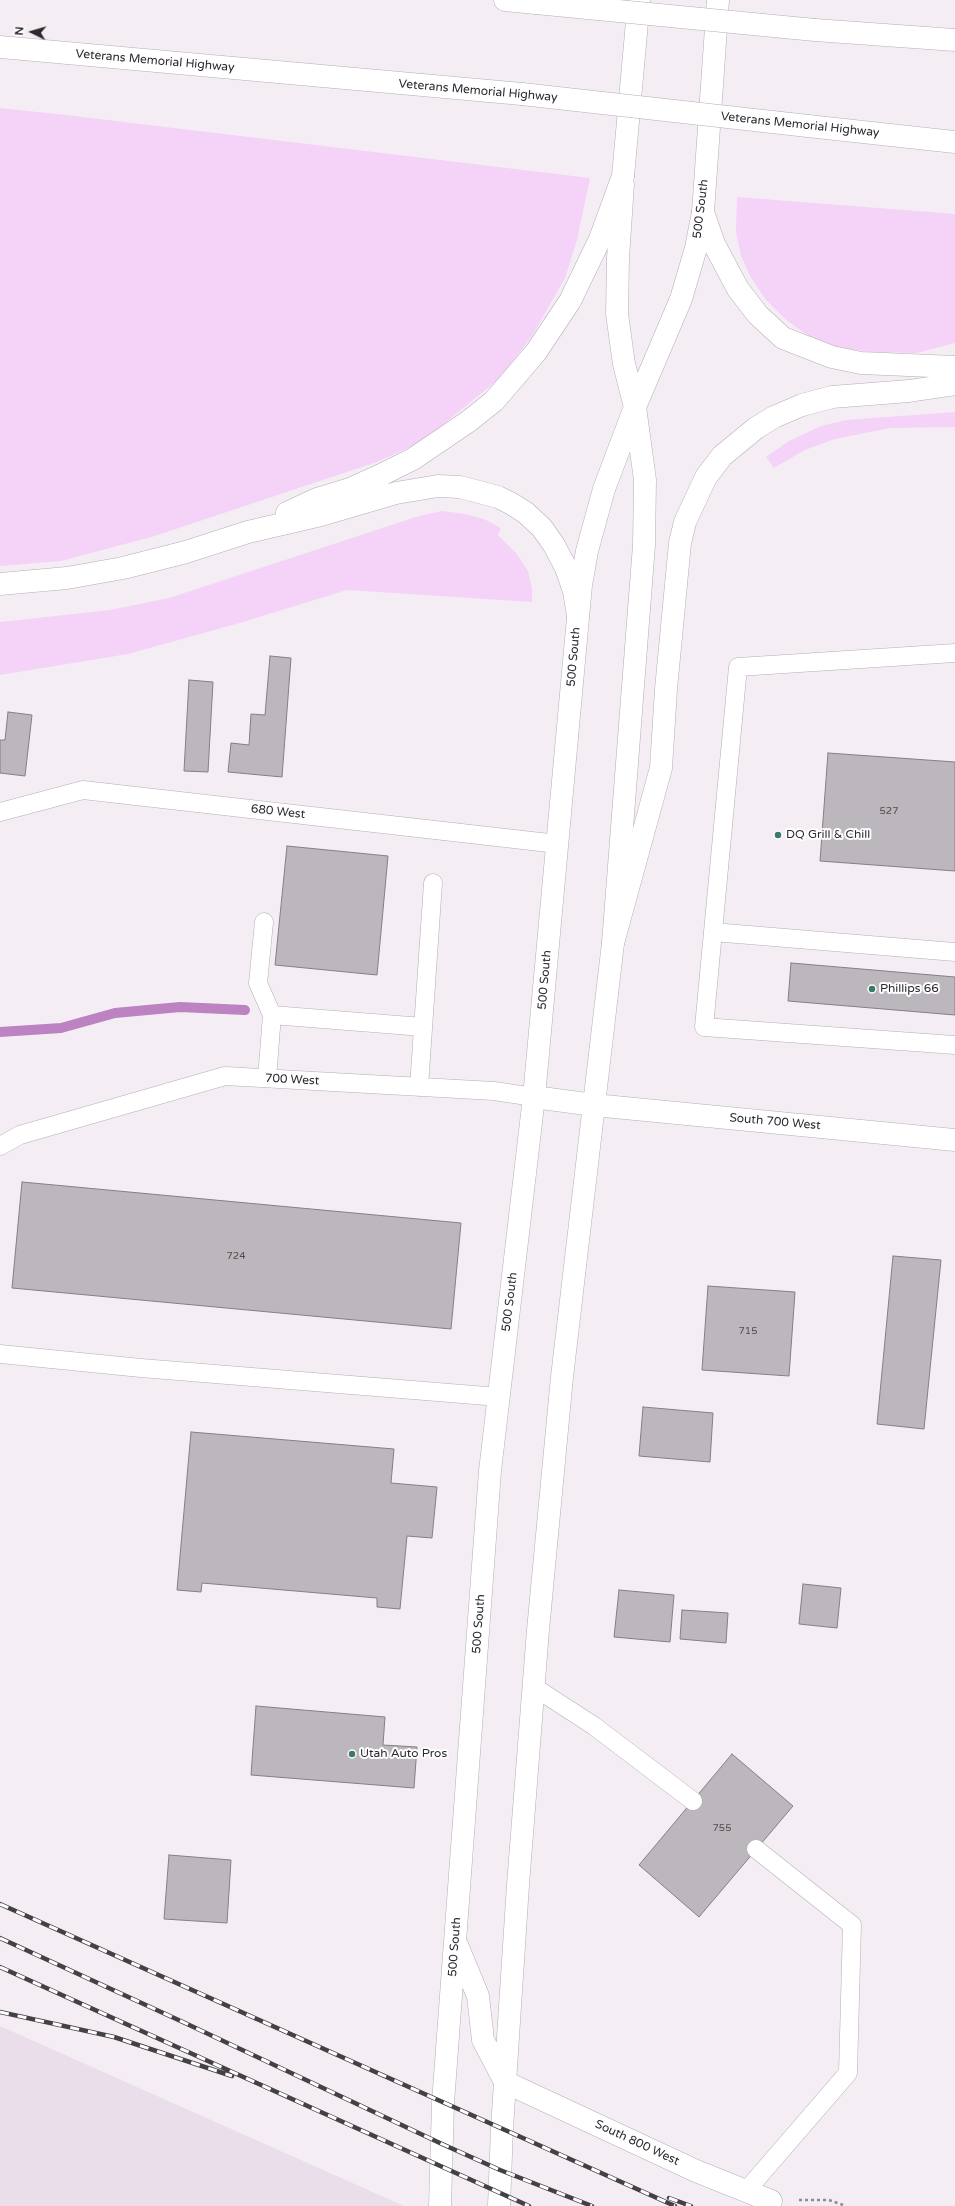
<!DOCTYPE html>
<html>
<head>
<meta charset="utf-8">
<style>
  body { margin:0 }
  #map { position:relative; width:955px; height:2206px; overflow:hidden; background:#f4eef4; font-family:"Varela Round",sans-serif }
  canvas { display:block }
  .north { position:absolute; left:12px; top:12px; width:40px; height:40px; -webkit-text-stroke:3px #fefdff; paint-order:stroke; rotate:275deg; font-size:11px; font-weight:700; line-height:16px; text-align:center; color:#2c2a2c }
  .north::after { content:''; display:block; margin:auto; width:14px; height:18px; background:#2c2a2c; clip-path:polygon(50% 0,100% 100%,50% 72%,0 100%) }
</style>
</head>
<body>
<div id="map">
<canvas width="955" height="2206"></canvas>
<div class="north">N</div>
</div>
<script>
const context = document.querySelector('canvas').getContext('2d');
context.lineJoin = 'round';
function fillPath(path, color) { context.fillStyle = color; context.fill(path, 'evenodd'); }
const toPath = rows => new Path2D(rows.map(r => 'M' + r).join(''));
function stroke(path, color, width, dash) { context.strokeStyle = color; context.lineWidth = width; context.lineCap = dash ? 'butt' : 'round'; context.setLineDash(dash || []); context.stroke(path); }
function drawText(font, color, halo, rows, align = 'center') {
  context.font = font + ' "Varela Round",sans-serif'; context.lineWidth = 4; context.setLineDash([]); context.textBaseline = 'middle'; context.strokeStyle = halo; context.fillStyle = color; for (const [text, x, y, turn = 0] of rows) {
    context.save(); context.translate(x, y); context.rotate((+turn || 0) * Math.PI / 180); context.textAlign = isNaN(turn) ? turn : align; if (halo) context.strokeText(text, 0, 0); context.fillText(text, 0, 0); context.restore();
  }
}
fillPath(toPath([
  [0,2026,404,2206,0,2206]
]), '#e9dee9');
fillPath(toPath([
  [0,108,66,115,590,178,577,240,565,278,532,336,500,378,423,441,377,462,155,536,61,561,0,566],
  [737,197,955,214,955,343,917,353,870,352,835,347,810,337,785,319,766,300,750,276,741,256,736,232],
  [955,412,955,427,890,428,835,439,805,450,774,468,766,457,789,441,821,426,846,420],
  [442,511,465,514,484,519,501,528,498,535,516,553,528,571,532,588,532,602,347,590,243,622,128,654,0,675,0,622,110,610,169,598,419,516]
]), '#f5d2f8');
stroke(toPath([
  [0,1032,61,1028,115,1013,180,1007,245,1010]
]), '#bc82c1', 10);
const building = toPath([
  [270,656,291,658,282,777,228,772,231,743,249,745,251,714,265,715,270,656],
  [189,680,213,682,208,772,184,771,189,680],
  [8,712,32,715,25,776,0,773,0,740,5,740,8,712],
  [828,753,955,762,955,871,820,861,828,753],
  [287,846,388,856,377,975,275,965,287,846],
  [791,963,955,977,955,1015,788,1001,791,963],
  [22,1182,461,1223,451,1329,12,1288,22,1182],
  [893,1256,941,1260,924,1429,877,1424,893,1256],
  [708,1286,795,1292,789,1376,702,1370,708,1286],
  [643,1407,713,1413,710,1462,639,1456,643,1407],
  [191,1432,394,1449,391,1483,437,1487,432,1538,407,1536,400,1609,377,1607,377,1598,202,1583,201,1592,177,1590,191,1432],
  [803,1584,841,1588,837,1628,799,1624,803,1584],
  [619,1590,674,1595,670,1642,614,1637,619,1590],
  [682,1610,728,1613,726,1643,680,1639,682,1610],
  [256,1706,385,1717,383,1745,417,1747,414,1788,251,1775,256,1706],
  [732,1754,793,1806,699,1917,639,1865,732,1754],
  [169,1855,231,1860,227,1923,164,1919,169,1855]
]);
fillPath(building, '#bcb7bc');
stroke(building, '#847f84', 1);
const lane = toPath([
  [955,653,738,667,704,1027,955,1045],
  [0,812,83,790,558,844],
  [264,922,258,983,272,1015,267,1078],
  [713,932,955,952],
  [272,1015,423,1027],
  [419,1087,433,883],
  [0,1146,20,1135,225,1076,494,1091,534,1097],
  [0,1354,141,1368,499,1397],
  [534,1687,594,1726,693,1801],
  [746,2191,848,2073,852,1925,756,1849]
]);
const street = toPath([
  [505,2082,696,2171,771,2201]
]);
const secondary = toPath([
  [534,1097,594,1105,955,1140],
  [457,1945,478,1996,483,2040,505,2082],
  [440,2206,443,2103,490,1471,534,1097,581,585,587,551,604,489,635,407,681,299,696,248,703,212],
  [499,2206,502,2128,518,1885,538,1630,562,1377,613,943,644,545,645,480,635,407,624,364,617,314,618,258,623,184]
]);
const primary = toPath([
  [623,176,639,0],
  [703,212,718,0]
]);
const highway = toPath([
  [505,0,536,3],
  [815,30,955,40],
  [0,47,522,94],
  [808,126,955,142],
  [703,212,714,244,738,289,758,315,783,338,832,357,861,363,955,367],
  [287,513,317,499,350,489,381,475,413,459,469,421,494,401,536,352,570,301,600,239,623,176],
  [0,584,67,578,123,568,186,552,248,532,321,515,396,493,438,486,460,487,498,497,512,504,526,513,542,528,554,545,566,568,574,591,578,616],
  [613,943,661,768,666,689,680,543,685,522,706,477,722,456,756,428,774,417,802,405,832,397,909,391,955,384]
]);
stroke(lane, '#b3aeb4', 19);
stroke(street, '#b3aeb4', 23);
stroke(secondary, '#b3aeb4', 23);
stroke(primary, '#b3aeb4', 23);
stroke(highway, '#b3aeb4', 23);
stroke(toPath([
  [799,2200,829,2200,846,2206]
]), '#908c90', 2.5, [3, 3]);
stroke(lane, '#fff', 18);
stroke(street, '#fff', 22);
stroke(secondary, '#fff', 22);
stroke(primary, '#fff', 22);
stroke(highway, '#fff', 22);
const rail = toPath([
  [0,1904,675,2206],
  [0,1938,185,2023,442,2144,500,2170,592,2206],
  [0,1967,529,2206],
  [0,2012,114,2037,232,2076],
  [669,2198,691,2206]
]);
stroke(rail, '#444144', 4.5);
stroke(rail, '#fefdff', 3, [9]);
const highwayBridge = toPath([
  [536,3,815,30],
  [522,94,808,126]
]);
stroke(highwayBridge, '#b3aeb4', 23, []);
stroke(highwayBridge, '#fff', 22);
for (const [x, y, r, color] of [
  [778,835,4,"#3a7a69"],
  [872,989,4,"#3a7a69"],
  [352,1754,4,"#3a7a69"]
]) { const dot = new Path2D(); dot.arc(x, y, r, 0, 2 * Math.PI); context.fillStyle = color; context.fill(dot); stroke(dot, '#fefdff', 1.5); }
drawText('10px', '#504d50', null, [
  ["527",889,811],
  ["724",236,1256],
  ["715",748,1331],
  ["755",722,1828]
]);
drawText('12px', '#2c2a2c', '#fefdff', [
  ["Veterans Memorial Highway",155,61,5],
  ["Veterans Memorial Highway",478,91,5],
  ["Veterans Memorial Highway",800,125,6],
  ["500 South",701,209,-83],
  ["500 South",574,657,-85],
  ["680 West",278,812,6],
  ["500 South",545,980,-85],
  ["700 West",292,1080,3],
  ["South 700 West",775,1122,5],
  ["500 South",510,1302,-83],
  ["500 South",479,1624,-86],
  ["500 South",455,1947,-86],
  ["South 800 West",637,2143,25]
]);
drawText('12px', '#2c2a2c', '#fefdff', [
  ["DQ Grill & Chill",786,835],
  ["Phillips 66",880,989],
  ["Utah Auto Pros",360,1754]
], 'left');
</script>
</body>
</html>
